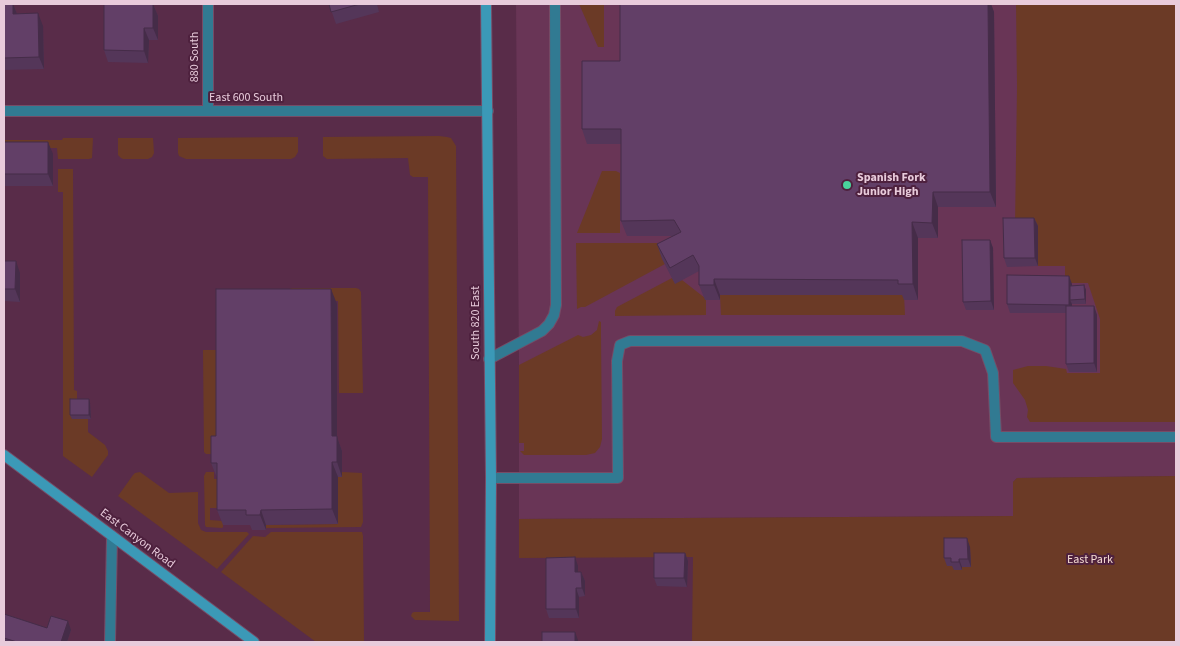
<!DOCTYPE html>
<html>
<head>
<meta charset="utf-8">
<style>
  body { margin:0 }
  #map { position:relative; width:1180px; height:646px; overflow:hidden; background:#592c49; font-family:"Source Sans 3",sans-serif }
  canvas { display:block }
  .frame { position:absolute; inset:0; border:5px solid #e8cbdb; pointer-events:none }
</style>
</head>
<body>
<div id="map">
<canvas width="1180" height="646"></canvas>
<div class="frame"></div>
</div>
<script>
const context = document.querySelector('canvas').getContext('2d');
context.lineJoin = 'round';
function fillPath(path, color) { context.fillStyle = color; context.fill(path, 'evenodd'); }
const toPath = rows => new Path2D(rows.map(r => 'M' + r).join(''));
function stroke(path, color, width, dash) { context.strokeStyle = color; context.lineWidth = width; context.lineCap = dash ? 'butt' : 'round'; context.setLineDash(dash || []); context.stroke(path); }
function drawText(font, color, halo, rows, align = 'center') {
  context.font = font + ' "Source Sans 3",sans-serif'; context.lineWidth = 4; context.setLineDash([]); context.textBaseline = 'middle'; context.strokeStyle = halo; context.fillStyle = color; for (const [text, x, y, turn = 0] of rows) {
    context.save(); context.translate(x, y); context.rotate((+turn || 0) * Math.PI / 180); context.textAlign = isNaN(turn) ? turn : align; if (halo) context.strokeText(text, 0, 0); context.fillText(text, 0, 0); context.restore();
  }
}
fillPath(toPath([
  [516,4,1176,4,1176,476,1017,478,1013,482,1013,516,519,519,519,365]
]), '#693556');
fillPath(toPath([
  [579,4,604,4,604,47,598,47],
  [1016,4,1176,4,1176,422,1030,422,1027,417,1028,410,1025,400,1013,383,1013,370,1028,366,1046,366,1066,369,1067,373,1100,373,1100,319,1088,283,1065,283,1065,266,1038,266,1037,227,1015,226,1017,87],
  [439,136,447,137,451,138,456,146,459,621,415,620,411,616,412,613,414,612,430,612,428,177,413,177,410,175,408,158,327,159,323,156,323,137],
  [298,137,298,152,295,157,291,159,186,159,179,156,178,153,178,138],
  [63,138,93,138,92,158,89,159,58,159,57,148,4,148,4,140,62,140],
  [118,138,153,138,154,153,152,157,148,159,123,159,121,158,118,155],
  [58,169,73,169,74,390,77,391,77,404,72,419,88,419,88,432,105,445,108,451,108,455,92,477,63,456,63,192,58,192],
  [602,171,616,171,620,173,620,233,577,233],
  [576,243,660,243,665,264,585,307,581,307,577,309],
  [672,278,675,283,682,280,705,298,706,300,706,315,615,316,615,311,617,307],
  [292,288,356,288,359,289,361,292,363,393,339,393,338,301,288,302,289,289],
  [720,295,904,295,905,315,721,315],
  [599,321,601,322,601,338,602,439,600,447,595,453,586,455,524,455,520,451,524,451,524,443,519,443,519,365,578,335,583,337,591,335,597,330],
  [203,350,221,350,222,442,214,454,206,454,204,452],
  [140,472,169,493,198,492,198,523,201,530,206,532,247,532,249,534,217,569,118,496,133,475,135,473],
  [206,472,214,472,214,479,223,479,223,508,210,508,210,520,223,521,223,527,222,528,206,527,205,525,204,476],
  [342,472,362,473,363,522,361,527,266,528,266,525,337,524,338,477],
  [1176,476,1176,642,692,642,693,557,519,558,519,519,1013,516,1013,482,1017,478],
  [271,532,362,532,363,536,364,642,316,642,221,572,253,536,265,537]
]), '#6b3a26');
const lane = toPath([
  [489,359,542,331,549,324,554,315,556,305,555,4],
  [491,478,618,478,617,361,620,345,630,341,962,341,985,350,993,373,996,437,1176,437]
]);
const street = toPath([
  [4,111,488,111],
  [208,111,208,4],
  [110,642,112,536]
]);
const secondary = toPath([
  [486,4,491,478,490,642],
  [4,455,254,642]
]);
stroke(lane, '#764c66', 12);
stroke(street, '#764c66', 12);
stroke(secondary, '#764c66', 12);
stroke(lane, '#317a92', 10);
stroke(street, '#317a92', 10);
stroke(secondary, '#3b99b7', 10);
fillPath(toPath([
  [4,4,13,4,17,14,43,26,44,69,4,70],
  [153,4,158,16,158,40,149,40,148,63,108,62,104,50],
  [329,4,377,4,379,12,336,24],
  [620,4,991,4,994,12,996,207,938,207,938,238,918,238,918,300,904,300,902,295,720,295,720,300,705,300,699,285,699,271,675,284,662,259,657,244,673,236,627,236,621,221,621,144,587,144,582,129,620,61],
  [4,142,53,154,53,186,4,186],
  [1034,218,1038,226,1038,266,1007,267,1004,258],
  [990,240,993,248,994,310,966,310,963,302],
  [4,261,20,273,20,302,4,301],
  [1069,276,1072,286,1084,285,1086,290,1086,304,1072,304,1072,306,1094,306,1097,315,1097,372,1069,372,1066,364,1066,313,1010,313,1007,304],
  [337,304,337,437,342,451,342,477,338,477,338,524,266,525,266,530,252,530,250,525,223,525,217,510,217,478,211,463,216,436],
  [90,403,91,419,72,419,70,415],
  [970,547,971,567,962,567,962,570,954,570,952,566,947,566,944,558],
  [685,553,688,561,687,587,657,586,654,578],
  [578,566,578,572,581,572,585,581,585,596,579,597,579,618,549,618,546,609],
  [4,614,47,628,71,630,67,642,4,642]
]), '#543659');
fillPath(toPath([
  [13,4,17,14,13,14],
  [153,4,158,16,158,40,153,28],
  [988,4,991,4,994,12,996,207,990,192],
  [38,13,43,26,44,69,39,57],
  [144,28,149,40,148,63,144,51],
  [48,142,53,154,53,186,48,174],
  [933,192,938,207,938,238,932,223],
  [1034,218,1038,226,1038,266,1035,258],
  [912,222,918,238,918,300,913,284],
  [990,240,993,248,994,310,991,301],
  [16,261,20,273,20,302,15,289],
  [1069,276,1072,284,1072,300,1070,300,1072,304,1072,313,1069,305],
  [714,279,720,295,720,300,714,285],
  [1084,285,1086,290,1086,304,1085,299],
  [331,289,337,304,337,437,342,451,342,477,337,462,332,436],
  [1094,306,1097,315,1097,372,1094,363],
  [89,399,90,403,91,419,89,415],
  [332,462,338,477,338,524,332,509],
  [261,510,266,525,266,530,260,515],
  [967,538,970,547,971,567,968,559],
  [685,553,688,561,687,587,684,578],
  [575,557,578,566,578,581,575,572],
  [959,559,962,567,962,570,959,562],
  [581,572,585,581,585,596,582,588],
  [576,588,579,597,579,618,576,609],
  [68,621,71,630,67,642,61,642],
  [575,632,578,640,578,642,575,642]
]), '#452c48');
const building = toPath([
  [4,4,13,4,13,14,38,13,39,57,4,58,4,4],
  [104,4,153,4,153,28,144,28,144,51,104,50,104,4],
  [329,4,360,4,331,12,329,4],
  [620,4,988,4,990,192,933,192,932,223,912,222,913,284,898,284,898,280,714,279,714,285,699,285,699,266,693,255,670,268,657,244,681,232,674,220,621,221,621,129,582,129,582,61,620,61,620,4],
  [4,142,48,142,48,174,4,174,4,142],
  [1003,218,1034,218,1035,258,1004,258,1003,218],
  [962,240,990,240,991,301,963,302,962,240],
  [4,261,16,261,15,289,4,289,4,261],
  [1007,275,1069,276,1069,305,1007,304,1007,275],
  [1084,285,1085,299,1070,300,1070,286,1084,285],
  [216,289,331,289,332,436,337,436,337,462,332,462,332,509,261,510,260,515,246,515,246,510,217,510,217,463,211,463,211,436,216,436,216,289],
  [1066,306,1094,306,1094,363,1066,364,1066,306],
  [70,399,89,399,89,415,70,415,70,399],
  [944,538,967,538,968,559,959,559,959,562,951,562,951,558,944,558,944,538],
  [654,553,685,553,684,578,654,578,654,553],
  [575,557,575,572,581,572,582,588,576,588,576,609,546,609,546,558,575,557],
  [4,614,47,628,51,616,68,621,61,642,17,642,4,638,4,614],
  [542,632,575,632,575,642,542,642,542,632]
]);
fillPath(building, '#623f67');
stroke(building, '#452c48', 1);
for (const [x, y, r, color] of [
  [847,185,5,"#49d49c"]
]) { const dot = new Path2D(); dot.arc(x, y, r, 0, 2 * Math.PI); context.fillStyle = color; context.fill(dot); stroke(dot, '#4e213e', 2); }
drawText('12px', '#e8cbdb', '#4e213e', [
  ["880 South",195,57,-90],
  ["East 600 South",246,98],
  ["South 820 East",476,323,-90],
  ["East Canyon Road",137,539,37]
]);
drawText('bold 12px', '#e8cbdb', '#4e213e', [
  ["Spanish Fork",857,178],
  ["Junior High",857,192]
], 'left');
drawText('12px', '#f4dbd2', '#4e213e', [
  ["East Park",1090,560]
]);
</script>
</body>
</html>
